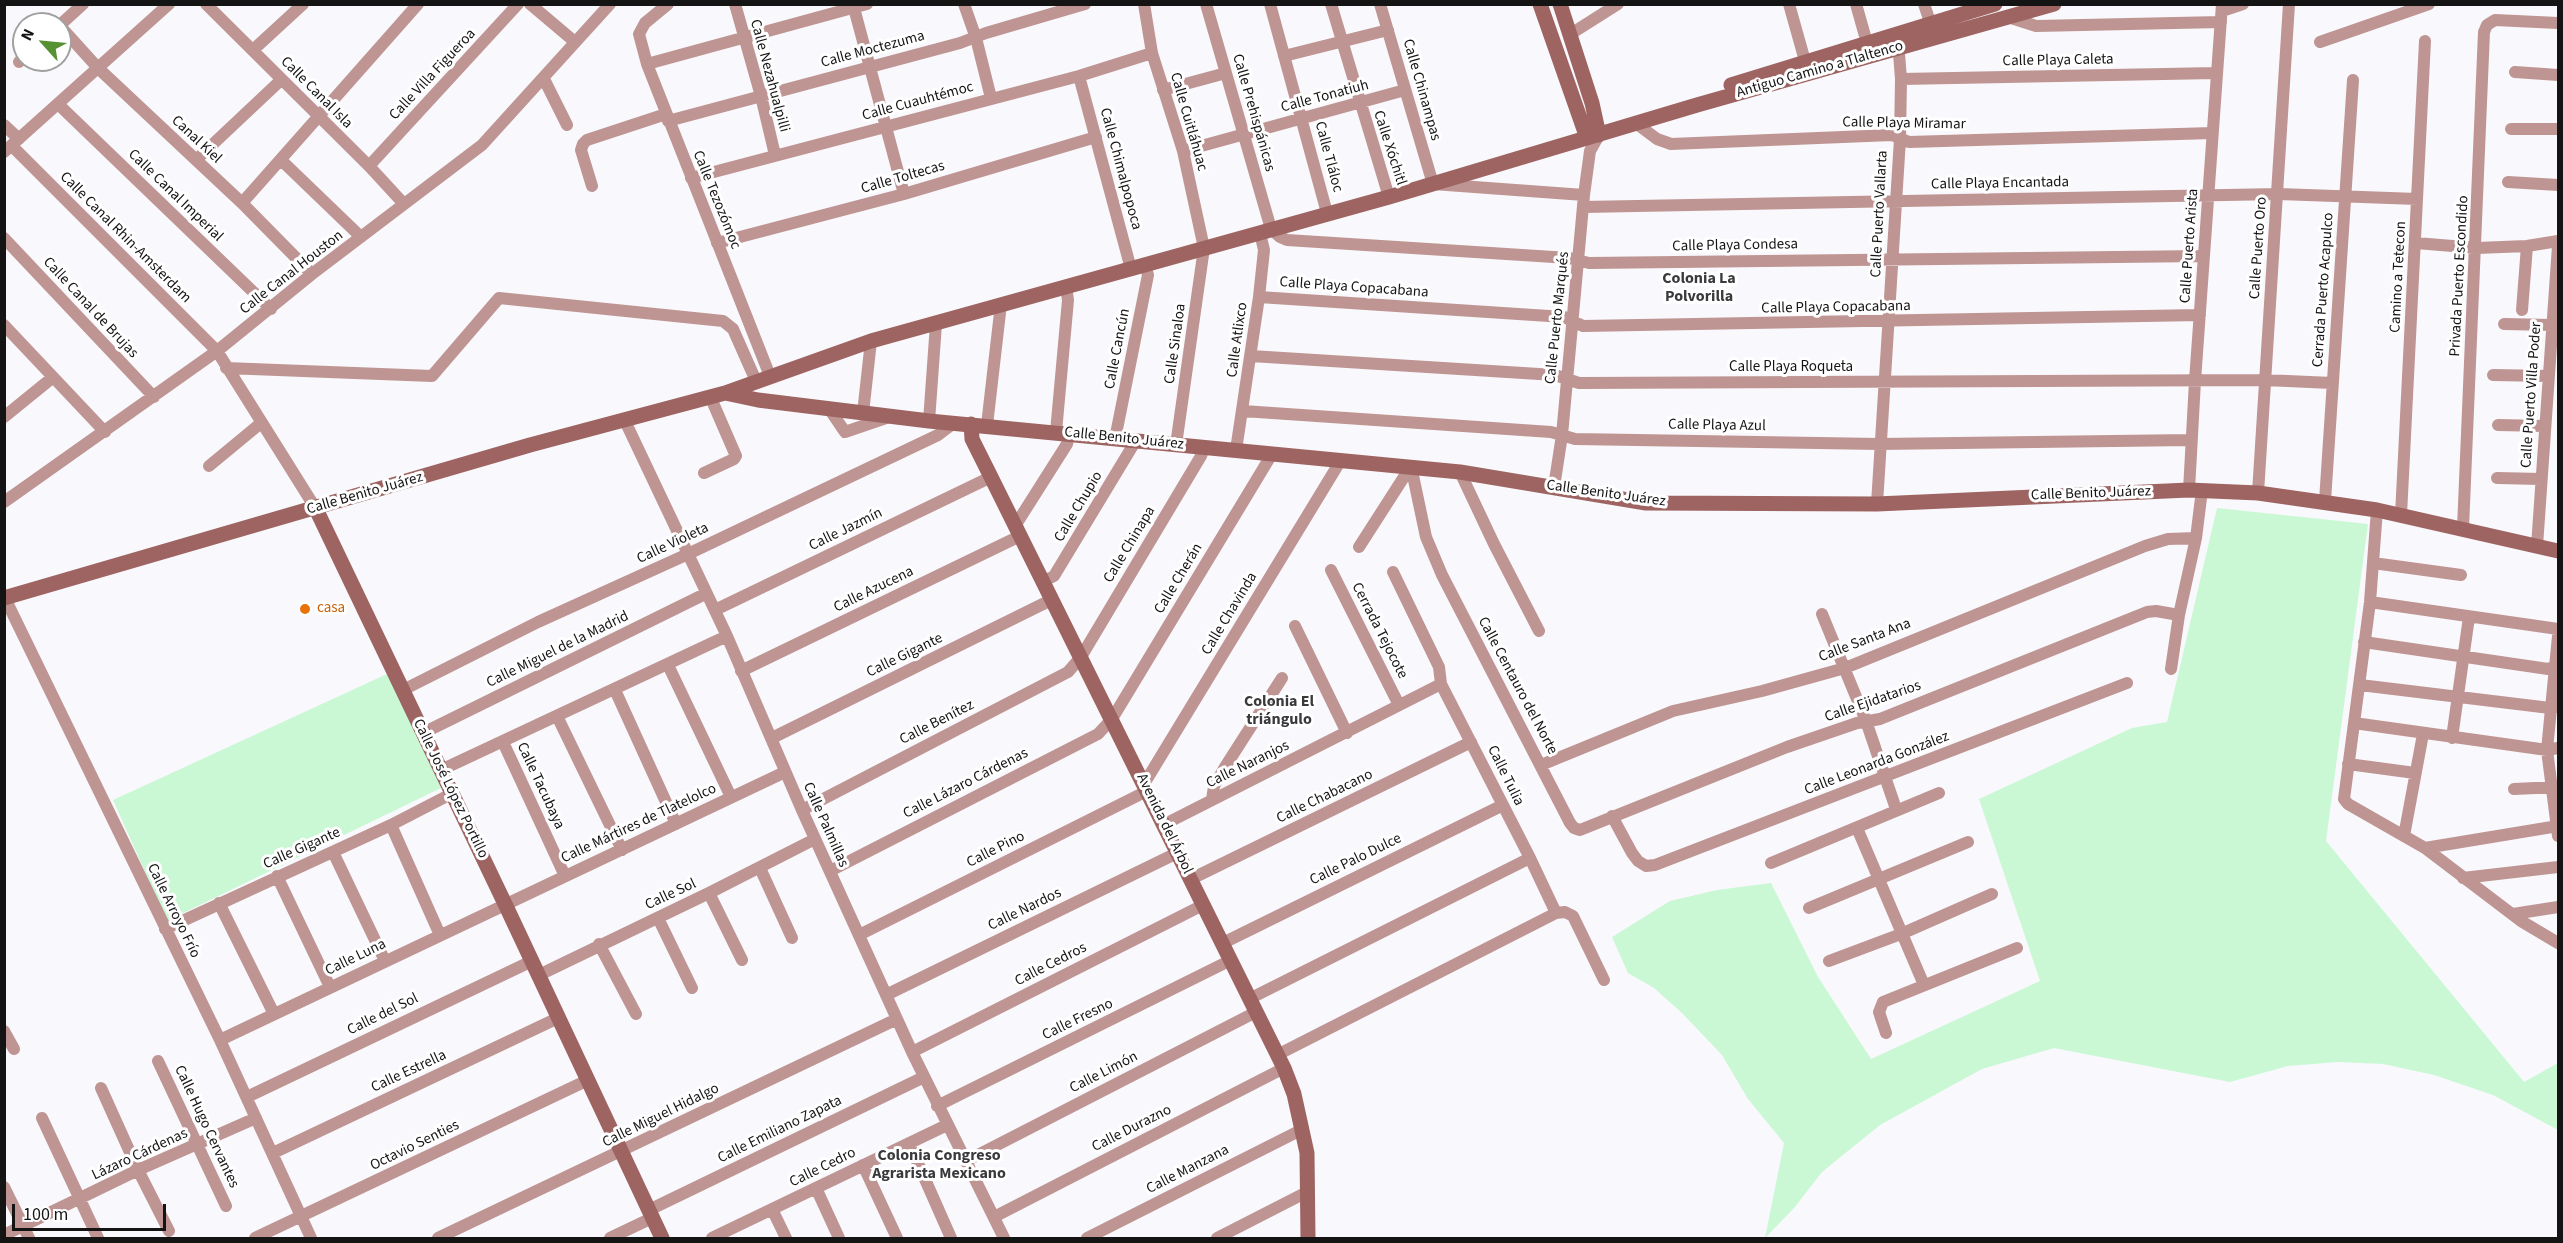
<!DOCTYPE html>
<html>
<head>
<meta charset="utf-8">
<style>
  body { margin:0 }
  #map { position:relative; width:2563px; height:1243px; overflow:hidden; background:#f9f8fc; font-family:"Source Sans 3",sans-serif }
  canvas { display:block }
  .frame { position:absolute; inset:0; border:6px solid #141415; pointer-events:none }
  .north { position:absolute; left:12px; top:12px; width:60px; height:60px; box-sizing:border-box; background:#fff; border:2px solid #a1a1a1; border-radius:50%; rotate:297deg; font-size:16px; font-weight:700; line-height:24px; text-align:center; color:#141415 }
  .north::after { content:''; display:block; margin:auto; width:21px; height:27px; background:#569231; clip-path:polygon(50% 0,100% 100%,50% 72%,0 100%) }
  .scale { position:absolute; left:12px; top:1204px; width:154px; height:27px; box-sizing:border-box; border:3px solid #141415; border-top:0; padding-left:8px; font-size:18px; line-height:21px; white-space:nowrap; color:#141415; -webkit-text-stroke:4px #fff; paint-order:stroke }
</style>
</head>
<body>
<div id="map">
<canvas width="2563" height="1243"></canvas>
<div class="frame"></div>
<div class="north">N</div>
<div class="scale">100 m</div>
</div>
<script>
const context = document.querySelector('canvas').getContext('2d');
context.lineJoin = 'round';
function fillPath(path, color) { context.fillStyle = color; context.fill(path, 'evenodd'); }
const toPath = rows => new Path2D(rows.map(r => 'M' + r).join(''));
function stroke(path, color, width, dash) { context.strokeStyle = color; context.lineWidth = width; context.lineCap = dash ? 'butt' : 'round'; context.setLineDash(dash || []); context.stroke(path); }
function drawText(font, color, halo, rows, align = 'center') {
  context.font = font + ' "Source Sans 3",sans-serif'; context.lineWidth = 6; context.setLineDash([]); context.textBaseline = 'middle'; context.strokeStyle = halo; context.fillStyle = color; for (const [text, x, y, turn = 0] of rows) {
    context.save(); context.translate(x, y); context.rotate((+turn || 0) * Math.PI / 180); context.textAlign = isNaN(turn) ? turn : align; if (halo) context.strokeText(text, 0, 0); context.fillText(text, 0, 0); context.restore();
  }
}
fillPath(toPath([
  [2217,508,2368,524,2326,841,2524,1082,2558,1063,2558,1130,2493,1095,2434,1075,2383,1064,2338,1062,2288,1066,2230,1082,2054,1048,1982,1069,1880,1125,1822,1172,1794,1208,1765,1238,1784,1143,1748,1099,1722,1055,1682,1013,1654,988,1628,973,1612,937,1670,901,1717,890,1771,883,1818,977,1871,1059,2040,981,1979,799,2132,728,2167,722],
  [387,674,445,786,167,921,113,800]
]), '#caf8d5');
stroke(toPath([
  [206,4,369,166,404,204],
  [530,4,575,42],
  [668,4,645,23,639,34,647,64,770,376],
  [735,4,761,96,775,155],
  [964,4,976,38,991,98],
  [1144,4,1152,53,1183,151,1204,248,1176,445],
  [1206,4,1271,229,1280,237,1287,240,1569,258,1589,263,2204,256],
  [1270,4,1327,213],
  [1331,4,1389,197],
  [1380,4,1433,184,1584,195],
  [1789,4,1805,61],
  [1856,4,1867,43],
  [1924,4,1930,22],
  [854,8,904,194],
  [2222,11,2243,4],
  [2011,18,2036,26,2221,22],
  [60,25,83,4],
  [60,26,98,68,242,203,312,274],
  [1569,35,1618,4],
  [2320,42,2429,4],
  [253,50,303,4],
  [1284,56,1388,30],
  [19,62,24,57],
  [647,64,867,4],
  [2515,72,2558,75],
  [1079,76,1131,269],
  [544,79,567,125],
  [1901,79,2216,73],
  [1163,90,1226,73],
  [58,104,271,309],
  [668,121,960,43,986,33,1085,4],
  [1637,124,1657,139,1671,144,1892,135,1909,142,2212,133],
  [4,125,19,139],
  [2511,129,2558,129],
  [12,146,217,351,316,509],
  [1183,151,1405,90],
  [4,152,169,4],
  [196,160,281,80],
  [281,160,361,237],
  [369,166,518,4],
  [691,178,1079,76,1152,53],
  [2508,182,2558,185],
  [592,186,581,150,583,144,587,140,666,114],
  [242,203,418,4],
  [1583,207,2279,194,2417,199],
  [4,238,154,397],
  [717,243,904,194,1096,137],
  [2416,243,2477,248,2527,246,2558,241],
  [1259,297,1564,317,1583,326,2200,315],
  [2522,310,2527,246],
  [2504,324,2552,325],
  [4,325,105,432],
  [1251,356,1555,375,1579,383,2265,380,2332,383],
  [226,368,432,376,499,298,723,321,733,329,756,381],
  [2493,375,2548,376],
  [830,410,845,432,889,417],
  [1243,411,1551,432,1575,439,1879,444,2191,440],
  [863,413,871,341],
  [4,417,52,378],
  [625,421,727,636,802,810,912,1052,1004,1238],
  [929,421,936,324],
  [987,425,1001,304],
  [2498,425,2544,426],
  [1056,432,1068,300,1066,287],
  [1115,439,1148,275,1145,265],
  [1236,450,1259,297,1264,250,1260,233],
  [209,466,261,423],
  [1411,466,1426,537,1442,575,1570,823,1574,828,1580,830,1787,747,1857,723,1880,719,2147,612,2156,611,2179,615],
  [1460,472,1494,544,1539,631],
  [704,473,734,459,736,456,710,396],
  [2497,478,2541,479],
  [1554,487,1562,435,1584,195,1590,151,1599,135],
  [2189,490,2195,381,2222,4],
  [2258,493,2289,4],
  [2325,501,2353,80],
  [4,502,217,351,312,274,482,145,610,4],
  [1877,504,1900,139,1901,79,1898,41],
  [2377,510,2370,602,2344,799,2348,804,2425,848,2521,921,2558,943],
  [2401,515,2425,41],
  [1015,526,1067,444,1069,434],
  [2463,528,2484,32,2487,25,2495,20,2558,23],
  [2537,546,2558,246],
  [1359,547,1411,466],
  [2373,563,2461,575],
  [1331,570,1399,705],
  [1393,572,1439,667,1441,684,1530,858,1556,913,1565,912,1573,916,1604,980],
  [1042,582,1054,576,1135,442],
  [5,598,220,1040,311,1238],
  [2370,602,2558,629],
  [715,610,991,477],
  [1822,614,1866,721,1896,809],
  [1295,626,1347,733],
  [2558,636,2547,750,2558,836],
  [2364,642,2548,669,2558,665],
  [668,665,731,797],
  [2171,669,2179,615,2196,538,2202,490],
  [741,671,1020,536],
  [2360,685,2550,708,2558,707],
  [403,690,538,622,688,554,938,435,954,423],
  [615,690,676,824],
  [557,716,622,850],
  [2354,723,2547,750,2558,748],
  [423,733,705,594],
  [772,738,1051,600],
  [2452,738,2469,617],
  [503,742,565,876],
  [2348,764,2415,773],
  [1541,765,1673,711,1762,691,1845,668,2145,546,2168,539,2196,538],
  [441,770,727,636],
  [1144,784,1341,460],
  [2514,789,2557,787],
  [1212,800,1214,786,1225,767,1282,678],
  [802,810,1068,672,1081,657,1201,456,1204,447],
  [1612,816,1632,853,1638,861,1646,866,1655,865,2127,683],
  [1165,824,1441,684],
  [391,825,440,935],
  [1857,828,1924,985],
  [2404,836,2423,734],
  [2425,848,2558,826],
  [333,852,385,961],
  [1771,863,1939,793],
  [760,868,792,938],
  [830,871,1098,734,1112,719,1272,454],
  [277,876,330,987],
  [2463,878,2558,867],
  [1191,879,1471,742],
  [709,893,742,960],
  [219,903,274,1014],
  [1809,908,1968,842],
  [2513,914,2558,907],
  [658,918,692,988],
  [165,929,391,825,451,794],
  [859,935,1147,791],
  [1223,943,1503,805],
  [599,944,636,1014],
  [1829,961,1901,934,1992,894],
  [539,975,709,893,815,839],
  [886,995,1177,853],
  [1251,998,1530,858],
  [4,1031,14,1049],
  [1886,1033,1879,1012,1883,1002,2017,948],
  [220,1040,785,772],
  [912,1052,1203,905],
  [1277,1055,1556,913],
  [158,1061,226,1206],
  [101,1088,138,1170,169,1231],
  [247,1097,532,961],
  [937,1106,1231,960],
  [42,1118,98,1238],
  [909,1143,951,1238],
  [273,1153,558,1018],
  [966,1161,1256,1012],
  [863,1165,897,1238],
  [4,1187,29,1238],
  [816,1188,839,1238],
  [772,1209,786,1238],
  [649,1210,924,1077],
  [994,1217,1284,1068],
  [4,1235,138,1170,256,1118],
  [255,1238,588,1080],
  [438,1238,897,1019],
  [610,1238,652,1218],
  [712,1238,947,1125],
  [1087,1238,1303,1129],
  [1217,1238,1307,1192]
]), '#be9593', 12);
stroke(toPath([
  [1540,4,1587,138],
  [1560,4,1592,103,1599,135],
  [1731,85,1995,4],
  [725,393,758,400,929,421,1460,472,1646,503,1877,504,2189,490,2258,493,2377,510,2558,551],
  [971,424,972,439,991,477,1284,1068,1294,1094,1307,1153,1308,1238],
  [316,509,506,906,662,1238],
  [4,598,530,445,725,393,871,341,1389,197,1697,105,2054,4]
]), '#9e6462', 15);
for (const [x, y, r, color] of [
  [305,609,6,"#e8710a"]
]) { const dot = new Path2D(); dot.arc(x, y, r, 0, 2 * Math.PI); context.fillStyle = color; context.fill(dot); stroke(dot, '#fff', 2); }
drawText('15px', '#141415', '#fff', [
  ["Calle Moctezuma",873,50,-15],
  ["Calle Playa Caleta",2058,61,-1],
  ["Antiguo Camino a Tlaltenco",1820,70,-16],
  ["Calle Villa Figueroa",433,75,-47],
  ["Calle Nezahualpilli",769,76,75],
  ["Calle Chinampas",1421,90,74],
  ["Calle Canal Isla",316,93,45],
  ["Calle Tonatiuh",1325,97,-15],
  ["Calle Cuauhtémoc",918,102,-15],
  ["Calle Prehispánicas",1253,113,74],
  ["Calle Cuitláhuac",1188,122,74],
  ["Calle Playa Miramar",1904,124,1],
  ["Canal Kiel",196,140,43],
  ["Calle Xóchitl",1389,148,72],
  ["Calle Tláloc",1328,157,75],
  ["Calle Chimalpopoca",1120,169,75],
  ["Calle Toltecas",903,178,-16],
  ["Calle Playa Encantada",2000,184,-1],
  ["Calle Canal Imperial",175,196,44],
  ["Calle Tezozómoc",716,200,68],
  ["Calle Puerto Vallarta",1880,214,-87],
  ["Calle Canal Rhin-Amsterdam",125,238,45],
  ["Calle Playa Condesa",1735,246,-1],
  ["Calle Puerto Arista",2190,246,-86],
  ["Calle Puerto Oro",2259,248,-86],
  ["Calle Canal Houston",292,273,-38],
  ["Privada Puerto Escondido",2460,276,-87],
  ["Camino a Tetecon",2399,277,-87],
  ["Calle Playa Copacabana",1354,288,4],
  ["Cerrada Puerto Acapulco",2324,290,-86],
  ["Calle Canal de Brujas",90,308,47],
  ["Calle Playa Copacabana",1836,308,-1],
  ["Calle Puerto Marqués",1558,318,-84],
  ["Calle Atlixco",1238,340,-82],
  ["Calle Sinaloa",1176,344,-82],
  ["Calle Cancún",1118,349,-79],
  ["Calle Playa Roqueta",1791,368],
  ["Calle Puerto Villa Poder",2532,395,-86],
  ["Calle Playa Azul",1717,426,1],
  ["Calle Benito Juárez",1124,439,6],
  ["Calle Benito Juárez",365,494,-16],
  ["Calle Benito Juárez",1606,494,8],
  ["Calle Benito Juárez",2091,494,-2],
  ["Calle Chupio",1079,507,-59],
  ["Calle Jazmín",846,530,-26],
  ["Calle Violeta",673,544,-25],
  ["Calle Chinapa",1130,545,-59],
  ["Calle Cherán",1179,579,-59],
  ["Calle Azucena",874,590,-26],
  ["Calle Chavinda",1230,614,-59],
  ["Cerrada Tejocote",1379,631,63],
  ["Calle Santa Ana",1865,641,-21],
  ["Calle Miguel de la Madrid",558,650,-26],
  ["Calle Gigante",905,656,-26],
  ["Calle Centauro del Norte",1517,686,62],
  ["Calle Ejidatarios",1873,702,-19],
  ["Calle Benítez",937,723,-27],
  ["Calle Leonarda González",1877,764,-21],
  ["Calle Naranjos",1248,765,-26],
  ["Calle Tulia",1505,776,64],
  ["Calle Lázaro Cárdenas",966,784,-27],
  ["Calle Tacubaya",540,786,65],
  ["Calle José López Portillo",450,789,64],
  ["Calle Chabacano",1325,797,-26],
  ["Calle Mártires de Tlatelolco",639,824,-25],
  ["Avenida del Árbol",1164,824,64],
  ["Calle Palmillas",825,825,66],
  ["Calle Gigante",302,849,-24],
  ["Calle Pino",996,850,-27],
  ["Calle Palo Dulce",1356,860,-26],
  ["Calle Sol",671,895,-25],
  ["Calle Nardos",1025,910,-26],
  ["Calle Arroyo Frío",173,911,64],
  ["Calle Luna",356,958,-26],
  ["Calle Cedros",1051,965,-27],
  ["Calle del Sol",383,1015,-26],
  ["Calle Fresno",1078,1020,-26],
  ["Calle Estrella",409,1072,-25],
  ["Calle Limón",1104,1073,-27],
  ["Calle Miguel Hidalgo",661,1116,-26],
  ["Calle Hugo Cervantes",206,1127,65],
  ["Calle Durazno",1132,1129,-27],
  ["Calle Emiliano Zapata",780,1130,-26],
  ["Octavio Senties",415,1146,-26],
  ["Lázaro Cárdenas",140,1155,-25],
  ["Calle Cedro",823,1168,-26],
  ["Calle Manzana",1188,1170,-27]
]);
drawText('15px', '#c56008', '#fff', [
  ["casa",317,609]
], 'left');
drawText('bold 16px', '#3a393c', '#fff', [
  ["Colonia La",1699,279],
  ["Polvorilla",1699,297],
  ["Colonia El",1279,702],
  ["triángulo",1279,720],
  ["Colonia Congreso",939,1156],
  ["Agrarista Mexicano",939,1174]
]);
</script>
</body>
</html>
